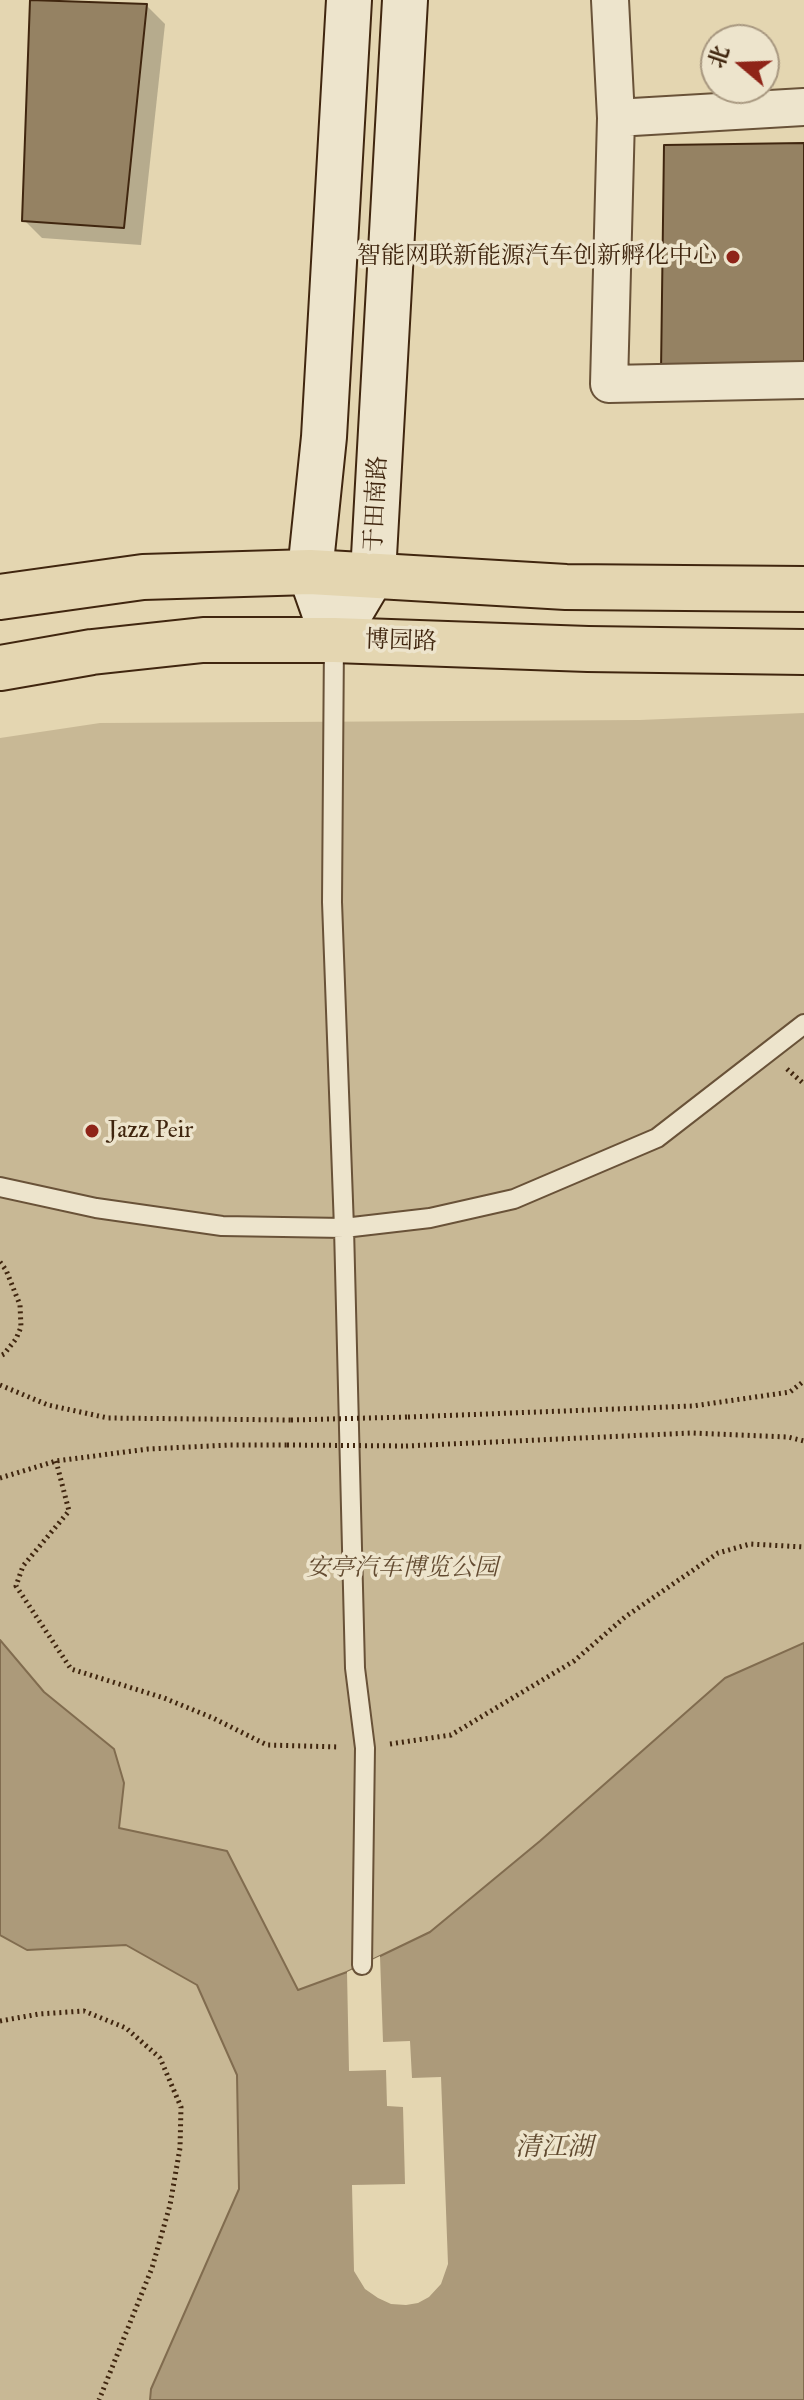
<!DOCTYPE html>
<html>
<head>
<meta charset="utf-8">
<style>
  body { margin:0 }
  #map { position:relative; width:804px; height:2400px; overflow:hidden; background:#e4d6b1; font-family:"IM FELL Great Primer","Noto Serif SC",serif }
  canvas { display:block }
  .north { position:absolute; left:700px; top:24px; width:80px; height:80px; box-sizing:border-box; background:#ede4cc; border:2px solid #a89880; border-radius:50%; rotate:289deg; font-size:22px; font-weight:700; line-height:32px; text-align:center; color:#40260f }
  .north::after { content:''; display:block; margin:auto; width:28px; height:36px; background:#8f2418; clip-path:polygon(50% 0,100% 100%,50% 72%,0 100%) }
</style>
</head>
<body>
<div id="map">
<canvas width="804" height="2400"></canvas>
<div class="north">北</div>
</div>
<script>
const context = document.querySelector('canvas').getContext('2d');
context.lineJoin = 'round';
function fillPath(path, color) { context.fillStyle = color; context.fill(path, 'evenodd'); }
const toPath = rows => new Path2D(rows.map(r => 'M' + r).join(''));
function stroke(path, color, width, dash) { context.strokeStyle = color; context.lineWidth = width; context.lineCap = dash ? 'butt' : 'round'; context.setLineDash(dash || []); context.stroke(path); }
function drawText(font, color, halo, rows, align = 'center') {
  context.font = font + ' "IM FELL Great Primer","Noto Serif SC",serif'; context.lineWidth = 7; context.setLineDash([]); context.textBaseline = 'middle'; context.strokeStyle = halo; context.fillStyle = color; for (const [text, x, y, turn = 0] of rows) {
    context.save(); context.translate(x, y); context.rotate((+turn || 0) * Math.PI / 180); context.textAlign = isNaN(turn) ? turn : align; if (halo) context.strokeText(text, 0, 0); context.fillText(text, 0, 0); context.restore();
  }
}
fillPath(toPath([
  [804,713,804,2400,0,2400,0,738,100,723,640,720]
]), '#c8b895');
const water = toPath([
  [0,1640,44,1692,114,1749,124,1783,119,1828,227,1851,298,1990,347,1972,430,1932,540,1841,725,1678,804,1643,804,2400,150,2400,151,2389,239,2189,237,2075,197,1985,126,1945,27,1950,0,1935,0,1640]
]);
fillPath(water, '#ac9a7a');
stroke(water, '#816c4f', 2);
fillPath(toPath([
  [380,1956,383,2042,410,2041,412,2078,441,2077,448,2264,441,2284,429,2297,418,2303,406,2305,391,2304,378,2298,365,2289,354,2271,352,2185,405,2184,403,2107,387,2106,386,2070,349,2071,347,1972]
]), '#e4d6b1');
fillPath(toPath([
  [147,6,165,24,141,245,42,238,24,220]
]), '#0003');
const building = toPath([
  [30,0,147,4,124,228,22,221,30,0],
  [804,143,804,368,661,371,664,145,804,143]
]);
fillPath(building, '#958263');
stroke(building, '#40260f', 2);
const lane = toPath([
  [334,640,332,902,344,1228,430,1218,514,1199,657,1138,804,1024],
  [0,1187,96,1208,222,1226,344,1228,355,1668,365,1748,362,1965]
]);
const street = toPath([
  [610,0,616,118,804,107],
  [616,118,609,384,804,380]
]);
const secondary = toPath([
  [334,640,373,574,405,0],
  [334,640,310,572,324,437,349,0]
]);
const primary = toPath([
  [0,597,143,577,310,572,566,587,804,589],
  [0,668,92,652,203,640,334,640,588,649,804,652]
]);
stroke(lane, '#695238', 22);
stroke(street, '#695238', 40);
stroke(secondary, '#40260f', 48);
stroke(primary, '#40260f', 48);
stroke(toPath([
  [787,1069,804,1084],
  [0,1262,6,1270,20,1305,21,1327,16,1339,4,1354,0,1356],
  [0,1385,48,1405,108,1418,291,1420],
  [408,1417,693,1406,790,1392,804,1381],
  [406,1446,691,1433,788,1437,804,1441],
  [56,1461,69,1511,23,1566,16,1586,71,1669,164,1698,213,1718,267,1745,340,1747],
  [0,1478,56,1461,148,1449,230,1445,287,1445],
  [390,1744,451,1735,574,1661,625,1617,718,1553,750,1544,804,1547],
  [0,2021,39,2014,84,2011,126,2028,160,2058,181,2107,180,2148,170,2205,152,2268,99,2400]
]), '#40260f', 5, [2, 4]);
stroke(lane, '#ede4cc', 18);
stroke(street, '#ede4cc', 36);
stroke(secondary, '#ede4cc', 44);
stroke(primary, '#e4d6b1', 44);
stroke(toPath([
  [291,1420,408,1417],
  [287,1445,406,1446]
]), '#40260f', 5, [2, 4]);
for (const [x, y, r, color] of [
  [733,257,8,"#8f2418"],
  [92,1131,8,"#8f2418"]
]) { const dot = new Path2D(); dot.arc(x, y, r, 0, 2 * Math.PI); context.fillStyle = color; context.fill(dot); stroke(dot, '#ede4cc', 3); }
drawText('24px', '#40260f', '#ede4cc', [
  ["智能网联新能源汽车创新孵化中心",717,257],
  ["Jazz Peir",108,1131,"left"]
], 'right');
drawText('24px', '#40260f', '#ede4cc', [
  ["于田南路",377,504,-87],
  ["博园路",401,642,2]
]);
drawText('italic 24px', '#624a30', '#ede4cc', [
  ["安亭汽车博览公园",402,1569]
]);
drawText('italic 26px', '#60492f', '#ede4cc', [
  ["清江湖",554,2149]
]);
</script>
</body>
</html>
